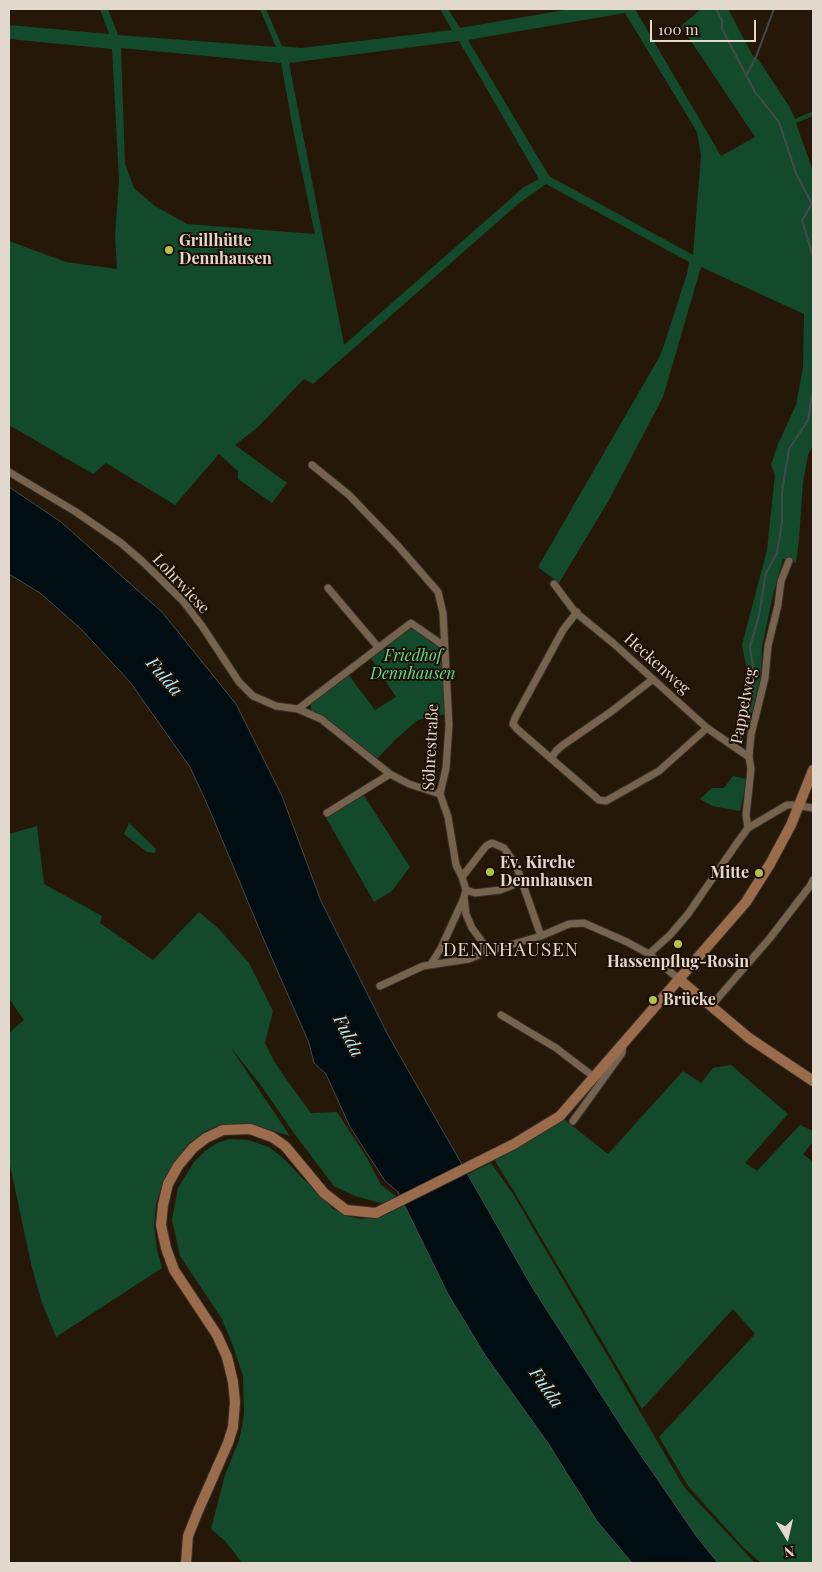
<!DOCTYPE html>
<html>
<head>
<meta charset="utf-8">
<style>
  body { margin:0 }
  #map { position:relative; width:822px; height:1572px; overflow:hidden; background:#261808; font-family:"Playfair Display",serif }
  canvas { display:block }
  .frame { position:absolute; inset:0; border:10px solid #e2d8ce; pointer-events:none }
  .north { position:absolute; left:762px; top:1512px; width:50px; height:50px; -webkit-text-stroke:4px #1d0f02; paint-order:stroke; rotate:171deg; font-size:14px; font-weight:700; line-height:20px; text-align:center; color:#e2d8ce }
  .north::after { content:''; display:block; margin:auto; width:18px; height:22px; background:#e2d8ce; clip-path:polygon(50% 0,100% 100%,50% 72%,0 100%) }
  .scale { position:absolute; left:650px; top:20px; width:106px; height:22px; box-sizing:border-box; border:2px solid #e2d8ce; border-top:0; padding-left:6px; font-size:15px; line-height:18px; white-space:nowrap; color:#e2d8ce; -webkit-text-stroke:4px #1d0f02; paint-order:stroke }
</style>
</head>
<body>
<div id="map">
<canvas width="822" height="1572"></canvas>
<div class="frame"></div>
<div class="north">N</div>
<div class="scale">100 m</div>
</div>
<script>
const context = document.querySelector('canvas').getContext('2d');
context.lineJoin = 'round';
function fillPath(path, color) { context.fillStyle = color; context.fill(path, 'evenodd'); }
const toPath = rows => new Path2D(rows.map(r => 'M' + r).join(''));
function stroke(path, color, width, dash) { context.strokeStyle = color; context.lineWidth = width; context.lineCap = dash ? 'butt' : 'round'; context.setLineDash(dash || []); context.stroke(path); }
function drawText(font, color, halo, rows, align = 'center') {
  context.font = font + ' "Playfair Display",serif'; context.lineWidth = 4; context.setLineDash([]); context.textBaseline = 'middle'; context.strokeStyle = halo; context.fillStyle = color; for (const [text, x, y, turn = 0] of rows) {
    context.save(); context.translate(x, y); context.rotate((+turn || 0) * Math.PI / 180); context.textAlign = isNaN(turn) ? turn : align; if (halo) context.strokeText(text, 0, 0); context.fillText(text, 0, 0); context.restore();
  }
}
fillPath(toPath([
  [100,9,108,9,118,35,276,47,260,9,266,9,282,46,301,48,452,30,440,9,448,9,460,28,571,9,635,9,721,156,755,137,681,26,701,9,728,9,753,56,758,59,789,106,795,119,813,111,813,116,796,123,813,171,813,445,808,455,803,482,799,539,796,563,783,559,772,599,762,647,761,678,749,725,740,717,749,680,742,645,767,550,775,475,771,465,778,444,796,405,803,367,804,314,701,267,663,397,609,500,559,583,538,567,661,354,687,274,689,262,546,184,518,204,313,384,304,379,257,428,235,445,287,483,272,503,238,479,238,471,219,454,175,505,106,463,93,474,9,425,9,241,66,262,117,269,115,236,119,180,112,49,9,39,9,25,109,34],
  [625,13,697,132,701,155,693,255,549,176,468,40],
  [459,41,539,179,524,187,344,345,289,63],
  [121,48,281,63,294,134,315,234,187,224,155,206,134,188,125,164],
  [413,627,443,647,446,714,418,720,396,739,377,759,311,710,311,703,348,674,375,710,396,697,371,658],
  [733,776,747,779,740,811,712,806,700,799,712,788,724,788],
  [363,794,410,867,392,891,374,902,325,816],
  [129,823,156,849,155,853,147,852,124,834],
  [37,826,44,884,102,916,100,923,153,960,199,912,217,927,249,963,273,1011,265,1043,274,1061,286,1079,311,1113,337,1112,367,1158,381,1185,396,1196,384,1204,355,1196,334,1186,293,1132,260,1084,231,1048,290,1136,250,1124,222,1124,204,1132,188,1144,174,1163,163,1182,156,1204,154,1226,157,1250,162,1268,56,1337,42,1303,32,1268,9,1161,9,1033,24,1020,9,999,9,834],
  [731,1065,788,1114,745,1163,757,1171,800,1125,813,1131,813,1142,803,1154,813,1162,813,1563,761,1563,743,1547,688,1486,659,1437,755,1334,733,1309,642,1409,512,1188,495,1161,499,1153,560,1116,608,1154,683,1071,701,1083,713,1068],
  [230,1139,248,1140,269,1147,282,1157,332,1208,344,1215,360,1219,383,1216,405,1205,448,1294,485,1355,548,1443,597,1521,632,1563,242,1563,225,1541,211,1529,225,1475,239,1440,242,1426,244,1413,243,1376,233,1346,222,1319,180,1256,172,1220,178,1188,194,1162,205,1151,217,1143],
  [491,1163,513,1194,684,1487,755,1563,718,1563,697,1537,625,1432,532,1287,468,1174]
]), '#134a2b');
const water = toPath([
  [9,487,61,522,162,612,236,704,282,796,321,901,388,1035,532,1287,625,1432,697,1537,718,1563,632,1563,597,1521,548,1443,485,1355,448,1294,398,1192,385,1181,350,1127,326,1074,314,1063,309,1043,263,938,208,806,190,767,130,682,81,629,40,593,9,574,9,487]
]);
fillPath(water, '#000d12');
stroke(water, '#444a4a', 1);
stroke(toPath([
  [716,9,722,21,722,29,755,92,779,122,796,173,812,204,802,220,813,257],
  [746,76,756,57,774,9],
  [740,740,748,718,755,680,750,647,759,615,766,573,777,553,782,522,782,492,789,449,808,420,813,390]
]), '#444a4a', 2);
const street = toPath([
  [312,465,349,495,399,547,438,592,443,613,449,725,446,768,440,794,448,817,456,865,462,877,466,890,464,897,466,914,472,928,489,951],
  [9,472,76,512,121,543,143,562,183,601,202,626,239,682,253,696,276,706,298,709,321,719,390,774],
  [554,584,575,612,613,643,707,728,749,757],
  [328,588,378,647],
  [577,612,563,630,515,718,513,724,517,729,599,800,606,801,659,771,707,728],
  [298,709,411,623,444,646],
  [551,759,556,751,563,745,612,711,653,679],
  [327,813,390,774,409,784,440,794],
  [748,828,746,815,751,769,749,757,751,735,765,678,768,646,778,605,781,581,789,561],
  [462,877,486,846,492,843,504,848,516,865,541,936],
  [466,890,475,893,500,890,521,882],
  [649,954,670,935,688,914,737,843,748,828,787,805,793,805,813,808],
  [431,964,441,948,464,898],
  [380,986,423,966,469,959,489,951,541,936,569,924,584,923,627,942,649,954,680,980],
  [711,1006,770,938,810,886,813,880],
  [501,1015,556,1048,594,1077],
  [573,1121,622,1053,623,1044]
]);
const secondary = toPath([
  [680,980,749,1038,813,1081],
  [186,1563,188,1536,198,1511,228,1443,233,1427,235,1402,233,1382,227,1357,217,1335,174,1270,166,1248,161,1225,163,1205,168,1184,178,1166,193,1148,206,1138,223,1130,250,1129,272,1137,285,1146,324,1193,346,1210,376,1213,514,1144,560,1116,746,902,770,864,791,825,813,770]
]);
stroke(street, '#392e29', 9);
stroke(secondary, '#392e29', 12);
stroke(street, '#756350', 7);
stroke(secondary, '#9a6c4b', 10);
for (const [x, y, r, color] of [
  [169,250,5,"#b5c249"],
  [490,872,5,"#b5c249"],
  [759,873,5,"#b5c249"],
  [678,944,5,"#b5c249"],
  [653,1000,5,"#b5c249"]
]) { const dot = new Path2D(); dot.arc(x, y, r, 0, 2 * Math.PI); context.fillStyle = color; context.fill(dot); stroke(dot, '#1d0f02', 2); }
drawText('bold 16px', '#e2d8ce', '#1d0f02', [
  ["Grillhütte",179,241],
  ["Dennhausen",179,259],
  ["Ev. Kirche",500,863],
  ["Dennhausen",500,881],
  ["Mitte",749,873,"right"],
  ["Hassenpflug-Rosin",678,962,"center"],
  ["Brücke",663,1000]
], 'left');
drawText('16px', '#e2d8ce', '#1d0f02', [
  ["Lohrwiese",181,584,47],
  ["Heckenweg",657,664,42],
  ["Pappelweg",744,706,-79],
  ["Söhrestraße",431,747,-87]
]);
drawText('italic 16px', '#5fde93', '#1d0f02', [
  ["Friedhof",413,656],
  ["Dennhausen",413,674]
]);
drawText('italic 18px', '#b2ebfb', '#1d0f02', [
  ["Fulda",164,677,49],
  ["Fulda",348,1036,63],
  ["Fulda",546,1388,55]
]);
context.letterSpacing = '1px';
drawText('19px', '#e2d8ce', '#1d0f02', [
  ["DENNHAUSEN",511,950]
]);
context.letterSpacing = '0px';
</script>
</body>
</html>
